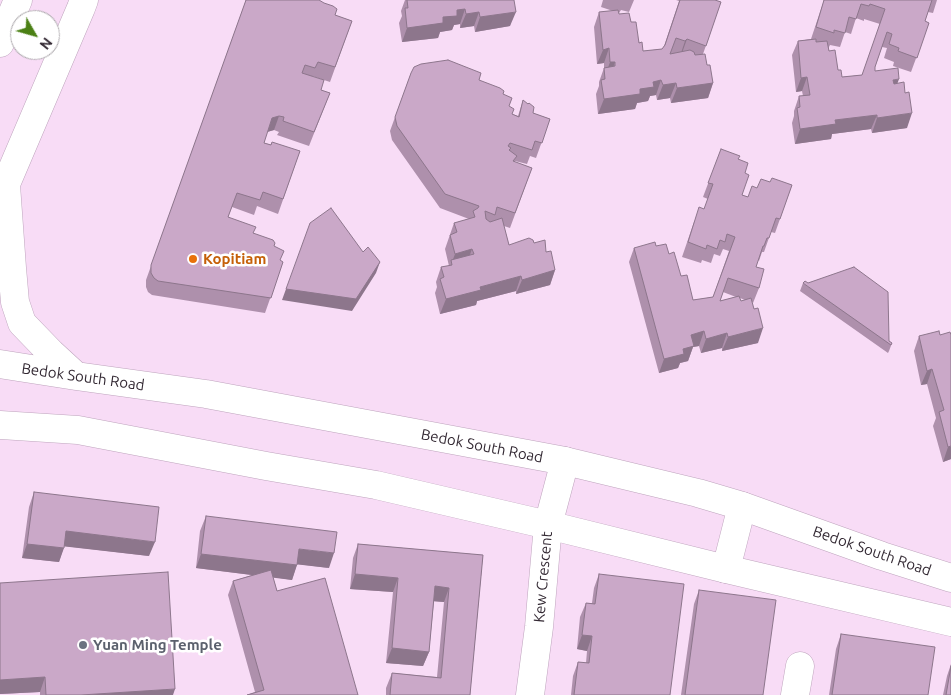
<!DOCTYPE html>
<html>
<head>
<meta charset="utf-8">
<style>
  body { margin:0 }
  #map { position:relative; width:951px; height:695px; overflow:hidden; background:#f8dcf6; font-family:Ubuntu,sans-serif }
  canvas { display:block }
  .north { position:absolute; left:10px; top:10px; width:50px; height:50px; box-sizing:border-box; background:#fff; border:1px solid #aeaaae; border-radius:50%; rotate:128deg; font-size:14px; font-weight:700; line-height:20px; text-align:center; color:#342a34 }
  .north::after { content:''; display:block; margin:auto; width:18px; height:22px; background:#4b8015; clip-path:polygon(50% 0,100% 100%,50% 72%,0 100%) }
</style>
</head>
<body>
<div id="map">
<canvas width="951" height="695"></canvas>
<div class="north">N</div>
</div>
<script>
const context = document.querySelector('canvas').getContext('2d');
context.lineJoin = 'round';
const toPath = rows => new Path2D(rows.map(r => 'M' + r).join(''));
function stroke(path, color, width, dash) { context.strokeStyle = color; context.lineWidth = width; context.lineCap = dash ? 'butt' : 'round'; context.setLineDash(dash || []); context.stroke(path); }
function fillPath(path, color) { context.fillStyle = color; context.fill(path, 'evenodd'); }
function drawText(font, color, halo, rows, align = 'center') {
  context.font = font + ' Ubuntu,sans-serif'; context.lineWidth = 5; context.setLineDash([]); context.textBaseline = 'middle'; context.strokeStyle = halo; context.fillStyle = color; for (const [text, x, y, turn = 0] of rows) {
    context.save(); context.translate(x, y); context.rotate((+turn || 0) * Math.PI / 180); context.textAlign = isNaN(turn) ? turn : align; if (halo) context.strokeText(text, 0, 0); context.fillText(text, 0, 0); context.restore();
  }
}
const minor = toPath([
  [726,569,742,506],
  [530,695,539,627,548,525,565,461],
  [795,695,800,666]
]);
const major = toPath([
  [0,43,18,0],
  [6,185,12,268,15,302,22,323,51,353,76,376],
  [0,198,81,8,84,0],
  [0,364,76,376,206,394,565,461,698,493,742,506,882,556,951,578],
  [0,425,78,430,266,466,376,485,548,525,726,569,951,622]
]);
stroke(minor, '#bea4bd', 29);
stroke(major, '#bea4bd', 29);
stroke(minor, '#fff', 28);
stroke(major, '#fff', 28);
fillPath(toPath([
  [246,0,335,15,352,21,330,82,312,76,321,90,330,93,309,146,277,135,279,132,274,130,267,132,264,143,300,151,278,214,257,206,254,215,232,207,228,217,274,246,280,261,283,262,265,313,152,295,148,292,146,287,146,280],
  [405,0,514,0,510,26,475,32,474,26,460,28,460,24,454,25,452,30,440,32,438,38,402,42,399,23,402,16,401,11],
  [603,0,634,0,629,12,621,10,619,13,618,13,619,14,631,22,643,51,662,49,664,46,679,1,676,0,715,0,721,2,703,54,713,83,708,98,671,103,670,98,657,100,656,95,650,96,648,101,637,103,635,109,598,114,596,94,599,86,599,82,604,68,604,63,597,64,594,27,599,12,613,11,601,7],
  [824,0,937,0,933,13,928,12,925,21,929,23,911,72,893,66,894,62,884,58,887,48,882,47,875,67,875,71,897,83,907,128,872,133,871,129,832,134,831,139,795,144,792,123,794,116,794,111,799,96,803,96,802,91,796,92,792,55,798,41,811,39],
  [856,18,864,21,864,19,880,24,862,75,842,77,838,70,829,51,829,47,830,45,840,47,845,32,851,34],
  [411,73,479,80,503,94,509,106,512,114,518,116,523,100,533,113,550,119,536,158,530,156,527,164,515,161,515,162,532,168,510,228,504,226,509,245,534,243,546,252,555,270,550,285,516,294,516,291,477,301,476,305,440,314,435,293,437,287,436,282,441,267,449,266,445,249,454,223,469,219,440,208,392,140,390,131],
  [721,149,738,159,745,173,742,195,748,197,757,188,770,182,792,185,775,233,771,232,764,252,762,252,759,261,758,260,756,267,759,288,753,303,752,302,758,343,722,351,722,348,701,353,699,346,693,347,688,361,680,363,678,368,659,373,629,262,634,248,656,246,669,254,693,300,713,297,729,251,723,249,720,256,714,254,711,263,702,260,701,263,682,257,694,222,704,209,708,199,703,197],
  [723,292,736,297,720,301],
  [740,298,745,300,741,301],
  [803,283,892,343,889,351,888,353,800,291],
  [940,335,951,459,943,462,933,426,936,418,927,384,921,385,914,351,919,336],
  [34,492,149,556,64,546,59,562,22,558,29,507],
  [206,516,329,568,297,564,292,580,273,577,277,591,358,695,247,695,255,692,228,595,233,581,252,575,196,568,200,531],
  [358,544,483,555,470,695,386,695,386,688,392,673,437,677,444,602,434,601,429,652,423,666,386,663,393,592,350,589,353,558],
  [599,574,670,695,571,695,573,676,578,662,586,663,587,651,577,649,580,617,586,603,592,603,594,588],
  [0,583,173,695,40,695,40,692,0,694],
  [699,590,763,695,681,695,694,604],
  [841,634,928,695,829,695,836,649],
  [951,664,951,695,943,695,947,676]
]), '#ae90ac');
fillPath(toPath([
  [465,9,460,24,454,25,452,30,440,32,438,38,402,42,407,28,457,10],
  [479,12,474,26,460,28,466,14],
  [516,12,510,26,475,32,480,17],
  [687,39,682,53,680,56,685,41],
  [609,48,604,63,597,64,603,50],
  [610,62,615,62,610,77,605,77],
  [807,77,802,91,796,92,801,78],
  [899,79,894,93,893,80],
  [661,80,656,95,650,96,648,101,637,103,635,109,598,114,604,99,640,89,653,82],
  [676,83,670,98,657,100,663,85],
  [713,83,708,98,671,103,677,88],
  [912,113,907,128,872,133,877,118],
  [877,115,871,129,832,134,831,139,795,144,800,129,835,120],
  [279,116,274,130,267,132,272,118],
  [472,249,467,263,452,265,452,262,455,254],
  [380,262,376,273,352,311,282,300,286,289],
  [555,270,550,285,516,294,522,280],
  [521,276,516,291,477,301,476,305,440,314,446,299,480,287],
  [763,328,758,343,722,351,728,337],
  [704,331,699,346,693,347,688,361,680,363,678,368,659,373,664,359,683,349,691,335],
  [727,333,722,348,701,353,706,339],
  [932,369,927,384,921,385,927,371],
  [951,446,951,459,943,462,948,447],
  [66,531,155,542,149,556,61,546],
  [27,544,64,548,59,562,22,558],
  [299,549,334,553,329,568,294,564],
  [201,554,297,565,292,580,196,568],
  [355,574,398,578,393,592,350,589],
  [435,586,449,588,444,602,430,601],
  [582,635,592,636,587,651,577,649],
  [392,648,429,652,423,666,386,663],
  [45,677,40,692,0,694,0,680],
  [175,689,173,695,81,695]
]), '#8d768c');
const building = toPath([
  [246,0,319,0,324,3,333,6,337,9,335,15,352,21,335,67,318,62,315,68,305,65,302,73,324,80,321,90,330,93,314,132,283,121,284,117,279,116,272,118,264,143,271,145,272,142,300,151,283,199,263,192,260,200,237,193,228,217,256,227,253,233,273,240,275,243,274,246,284,251,280,260,283,262,271,298,158,281,154,278,151,273,151,265,246,0],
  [407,0,514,0,516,12,480,17,479,12,466,14,465,9,457,10,457,16,443,17,443,23,407,28,405,8,408,8,407,0],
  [680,0,715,0,721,2,706,46,687,39,685,41,676,38,670,54,690,50,694,52,695,55,705,54,707,65,710,65,713,83,677,88,676,83,663,85,661,80,653,82,654,87,640,89,640,94,604,99,601,80,605,79,604,68,615,66,615,62,610,62,609,48,603,50,599,12,618,10,619,14,629,13,631,22,636,22,639,43,642,42,643,51,662,49,665,45,680,0],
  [824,0,932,0,925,21,929,23,917,58,898,51,899,48,889,44,892,34,887,32,875,67,875,71,898,68,899,79,893,80,894,84,904,82,905,93,909,92,912,113,877,118,877,115,835,120,836,124,800,129,797,108,800,107,799,96,810,95,807,77,801,78,798,41,816,39,816,42,827,41,829,51,835,50,838,70,841,70,842,77,862,75,885,9,870,4,869,6,861,4,856,19,849,17,845,33,834,30,834,33,816,27,824,0],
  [448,60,481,73,479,80,500,88,504,91,503,94,512,98,509,106,514,109,512,114,519,117,523,100,528,104,529,103,534,107,533,113,550,119,542,143,535,141,532,150,510,143,508,146,511,148,509,150,517,156,513,161,532,168,515,213,497,207,495,215,485,211,486,219,490,222,502,218,509,245,529,238,533,240,534,243,545,240,546,252,551,251,555,270,522,280,521,276,480,287,481,290,446,299,440,279,444,277,441,267,452,265,451,260,474,254,472,249,455,254,450,235,457,232,454,223,475,217,473,211,478,208,479,206,445,194,397,126,395,117,411,73,414,67,421,64,448,60],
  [721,149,740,156,738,159,748,163,745,173,749,175,742,195,748,197,752,186,757,188,761,179,770,182,772,178,792,185,780,219,776,218,769,238,767,238,764,246,763,246,756,267,764,269,759,288,728,278,720,301,739,296,741,301,751,298,754,309,758,308,763,328,728,337,727,333,706,339,704,331,691,335,694,346,683,349,684,354,664,359,634,248,655,242,656,246,666,244,669,254,674,252,681,276,687,275,693,300,713,297,735,237,727,234,725,242,720,240,717,249,707,245,706,249,688,242,699,207,704,209,713,184,708,183,721,149],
  [331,208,363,252,368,247,380,262,356,299,286,289,310,223,331,208],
  [854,267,888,292,889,341,892,343,891,345,803,283,805,281,808,283,854,267],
  [939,331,940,335,950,332,951,335,951,446,948,447,939,412,944,410,932,369,927,371,919,336,939,331],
  [34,492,159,507,155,542,66,531,64,548,27,544,34,492],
  [206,516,337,532,334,553,299,549,297,565,201,554,206,516],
  [358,544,483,555,470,695,390,695,392,673,441,678,449,588,435,586,429,652,392,648,398,578,355,574,358,544],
  [271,570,277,591,325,578,358,695,247,695,264,690,233,581,271,570],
  [168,572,175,689,81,695,46,695,45,677,0,680,0,583,168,572],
  [599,574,684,584,670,695,574,695,578,662,589,663,592,636,582,635,586,603,595,604,599,574],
  [699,590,776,600,763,695,685,695,699,590],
  [841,634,935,647,928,695,832,695,841,634],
  [951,666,951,695,946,695,951,666]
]);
fillPath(building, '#caa8c8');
stroke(building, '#8d768c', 1);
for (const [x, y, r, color] of [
  [193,259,5,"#e8710a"],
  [83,645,5,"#6b7280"]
]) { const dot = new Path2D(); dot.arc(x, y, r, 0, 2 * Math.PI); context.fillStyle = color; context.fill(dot); stroke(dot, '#fff', 2); }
drawText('bold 15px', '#c56008', '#fff', [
  ["Kopitiam",203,259]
], 'left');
drawText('15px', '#342a34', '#fff', [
  ["Bedok South Road",83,377,8],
  ["Bedok South Road",482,446,11],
  ["Bedok South Road",872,551,19],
  ["Kew Crescent",543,577,-85]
]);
drawText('bold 15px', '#5b616d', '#fff', [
  ["Yuan Ming Temple",93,645]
], 'left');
</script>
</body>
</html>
